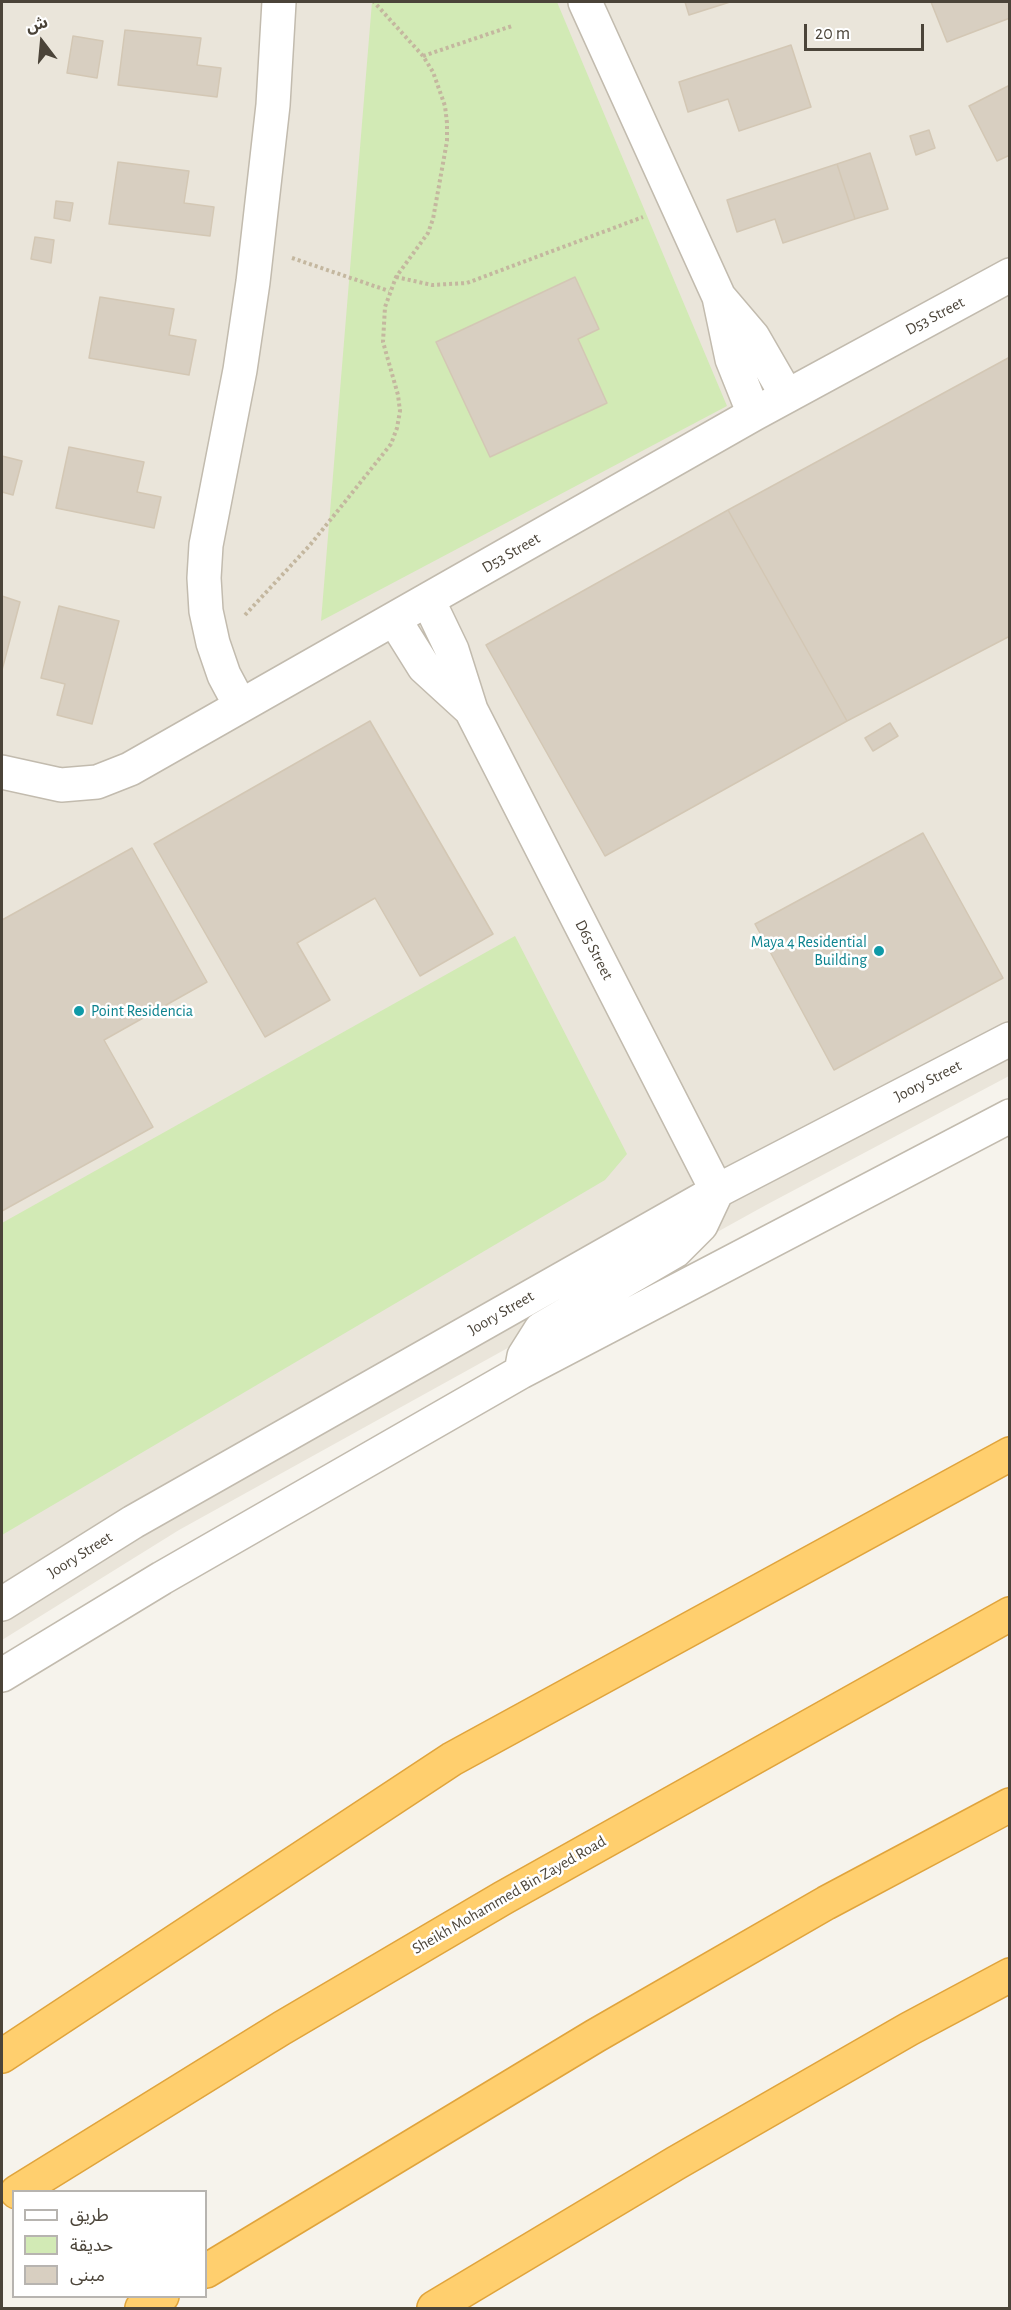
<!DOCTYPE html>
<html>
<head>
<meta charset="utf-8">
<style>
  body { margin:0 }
  #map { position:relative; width:1011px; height:2310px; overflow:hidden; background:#f6f3ec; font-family:"Alegreya Sans","Noto Sans Arabic",sans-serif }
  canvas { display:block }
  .frame { position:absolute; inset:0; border:3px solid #4b4439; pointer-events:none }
  .legend { position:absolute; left:12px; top:2190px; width:195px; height:108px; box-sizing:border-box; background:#fff; border:2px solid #b7b4b0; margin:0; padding:8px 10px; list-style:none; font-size:18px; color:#4b4439 }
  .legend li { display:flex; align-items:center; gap:12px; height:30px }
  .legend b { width:30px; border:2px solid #b7b4b0 }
  .north { position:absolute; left:12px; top:12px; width:60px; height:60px; -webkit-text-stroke:4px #fff; paint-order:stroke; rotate:344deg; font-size:16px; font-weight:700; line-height:24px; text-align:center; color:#4b4439 }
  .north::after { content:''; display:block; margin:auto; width:21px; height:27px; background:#4b4439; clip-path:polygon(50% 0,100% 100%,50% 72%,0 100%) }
  .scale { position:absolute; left:804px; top:24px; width:120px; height:27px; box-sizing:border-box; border:3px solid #4b4439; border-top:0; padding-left:8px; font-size:18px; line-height:21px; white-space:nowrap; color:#4b4439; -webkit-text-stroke:4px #fff; paint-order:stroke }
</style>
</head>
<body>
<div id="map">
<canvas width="1011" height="2310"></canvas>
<div class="frame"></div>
<ul class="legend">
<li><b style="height:8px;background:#fff"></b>طريق</li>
<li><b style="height:16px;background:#d2eab5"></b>حديقة</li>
<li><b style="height:16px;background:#d8cfc1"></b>مبنى</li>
</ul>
<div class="north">ش</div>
<div class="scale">20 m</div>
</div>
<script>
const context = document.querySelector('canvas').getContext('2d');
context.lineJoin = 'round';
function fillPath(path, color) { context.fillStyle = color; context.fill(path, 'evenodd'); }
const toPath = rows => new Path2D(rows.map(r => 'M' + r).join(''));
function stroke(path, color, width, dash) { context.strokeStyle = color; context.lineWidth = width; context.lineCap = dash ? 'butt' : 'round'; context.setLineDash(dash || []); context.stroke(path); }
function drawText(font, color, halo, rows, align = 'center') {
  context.font = font + ' "Alegreya Sans",sans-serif'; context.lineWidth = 5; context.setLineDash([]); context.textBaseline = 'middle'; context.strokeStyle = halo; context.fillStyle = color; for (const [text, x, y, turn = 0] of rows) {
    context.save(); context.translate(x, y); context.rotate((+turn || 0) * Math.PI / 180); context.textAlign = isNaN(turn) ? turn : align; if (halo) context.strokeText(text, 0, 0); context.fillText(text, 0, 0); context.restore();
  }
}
fillPath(toPath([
  [2,2,1009,2,1009,1076,766,1205,179,1530,2,1640]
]), '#eae5da');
fillPath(toPath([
  [372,2,557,2,727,406,321,621],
  [515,936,627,1154,605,1180,2,1535,2,1223]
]), '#d2eab5');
const building = toPath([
  [685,2,730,2,689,15,685,2],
  [931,2,1010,2,1010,18,947,42,931,2],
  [125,30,201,38,197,65,221,68,217,97,118,85,125,30],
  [73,36,103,41,97,78,67,73,73,36],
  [791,45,811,107,739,131,728,99,688,112,679,82,791,45],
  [1010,85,1010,155,997,161,969,106,1010,85],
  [929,130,935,148,916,155,910,136,929,130],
  [870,153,888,209,855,219,837,164,870,153],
  [118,162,189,171,184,203,214,207,210,236,109,224,118,162],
  [837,164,855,219,783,243,775,219,737,232,727,200,837,164],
  [56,201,73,203,70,221,54,218,56,201],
  [35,237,54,240,51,263,31,259,35,237],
  [575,277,599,329,578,339,607,403,490,457,436,342,575,277],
  [100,297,174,309,169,335,196,340,189,375,89,358,100,297],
  [1010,357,1010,636,847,721,728,510,1010,357],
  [69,447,144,462,137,492,161,497,154,528,56,508,69,447],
  [2,456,22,461,13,495,2,492,2,456],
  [728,510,847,721,605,856,486,645,728,510],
  [2,596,20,602,2,670,2,596],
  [59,606,119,621,92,724,57,715,65,684,41,678,59,606],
  [370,721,493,934,420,976,375,898,297,943,330,1000,265,1037,154,844,370,721],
  [890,723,898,736,873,751,865,738,890,723],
  [923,833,1003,978,834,1070,755,924,923,833],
  [132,848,207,982,104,1040,153,1127,2,1211,2,920,132,848]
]);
fillPath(building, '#d8cfc1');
stroke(building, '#d3c7b4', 1.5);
const minor = toPath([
  [585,2,719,297,732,359,754,414],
  [719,297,753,337,787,396],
  [428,600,452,650,471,710,717,1191],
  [394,619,424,667,471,710],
  [240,705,224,675,213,643,206,611,204,578,206,545,240,370,253,282,273,105,279,2],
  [2,772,61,785,97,782,130,769,754,414,1010,275]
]);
const tertiary = toPath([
  [521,1372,524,1356,541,1329,675,1251,701,1225,717,1191],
  [2,1604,133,1522,717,1191,1010,1039],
  [2,1675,162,1578,521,1372,1010,1116]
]);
const motorway = toPath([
  [2,2056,452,1759,1010,1454],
  [17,2192,282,2028,503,1898,1010,1614],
  [206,2271,595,2036,826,1903,1010,1805],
  [142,2308,162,2296],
  [434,2308,676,2163,909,2029,1010,1975]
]);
stroke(minor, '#c2bbae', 36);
stroke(tertiary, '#c2bbae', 36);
stroke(motorway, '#e0a43c', 36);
stroke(toPath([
  [423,56,512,26],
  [292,258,389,291],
  [396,277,432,285,467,283,643,217],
  [245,615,310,545,344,503,391,444,397,428,400,411,398,395,383,342,385,307,396,277,428,233,433,219,447,141,447,123,445,106,433,72,423,56,374,2]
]), '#c4b79f', 4, [3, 3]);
stroke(minor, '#fff', 33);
stroke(tertiary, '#fff', 33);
stroke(motorway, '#ffcf6e', 33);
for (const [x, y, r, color] of [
  [879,951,6,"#0f9aa8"],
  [79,1011,6,"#0f9aa8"]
]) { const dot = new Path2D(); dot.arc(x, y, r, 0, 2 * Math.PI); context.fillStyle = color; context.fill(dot); stroke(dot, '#fff', 2); }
drawText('16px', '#4b4439', '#fff', [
  ["D53 Street",935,316,-28],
  ["D53 Street",511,553,-30],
  ["D65 Street",594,950,63],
  ["Joory Street",928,1081,-27],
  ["Joory Street",501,1313,-30],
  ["Joory Street",80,1555,-32],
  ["Sheikh Mohammed Bin Zayed Road",509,1895,-30]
]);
drawText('16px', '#0d838f', '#fff', [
  ["Maya 4 Residential",867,942],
  ["Building",867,960],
  ["Point Residencia",91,1011,"left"]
], 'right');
</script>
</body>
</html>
